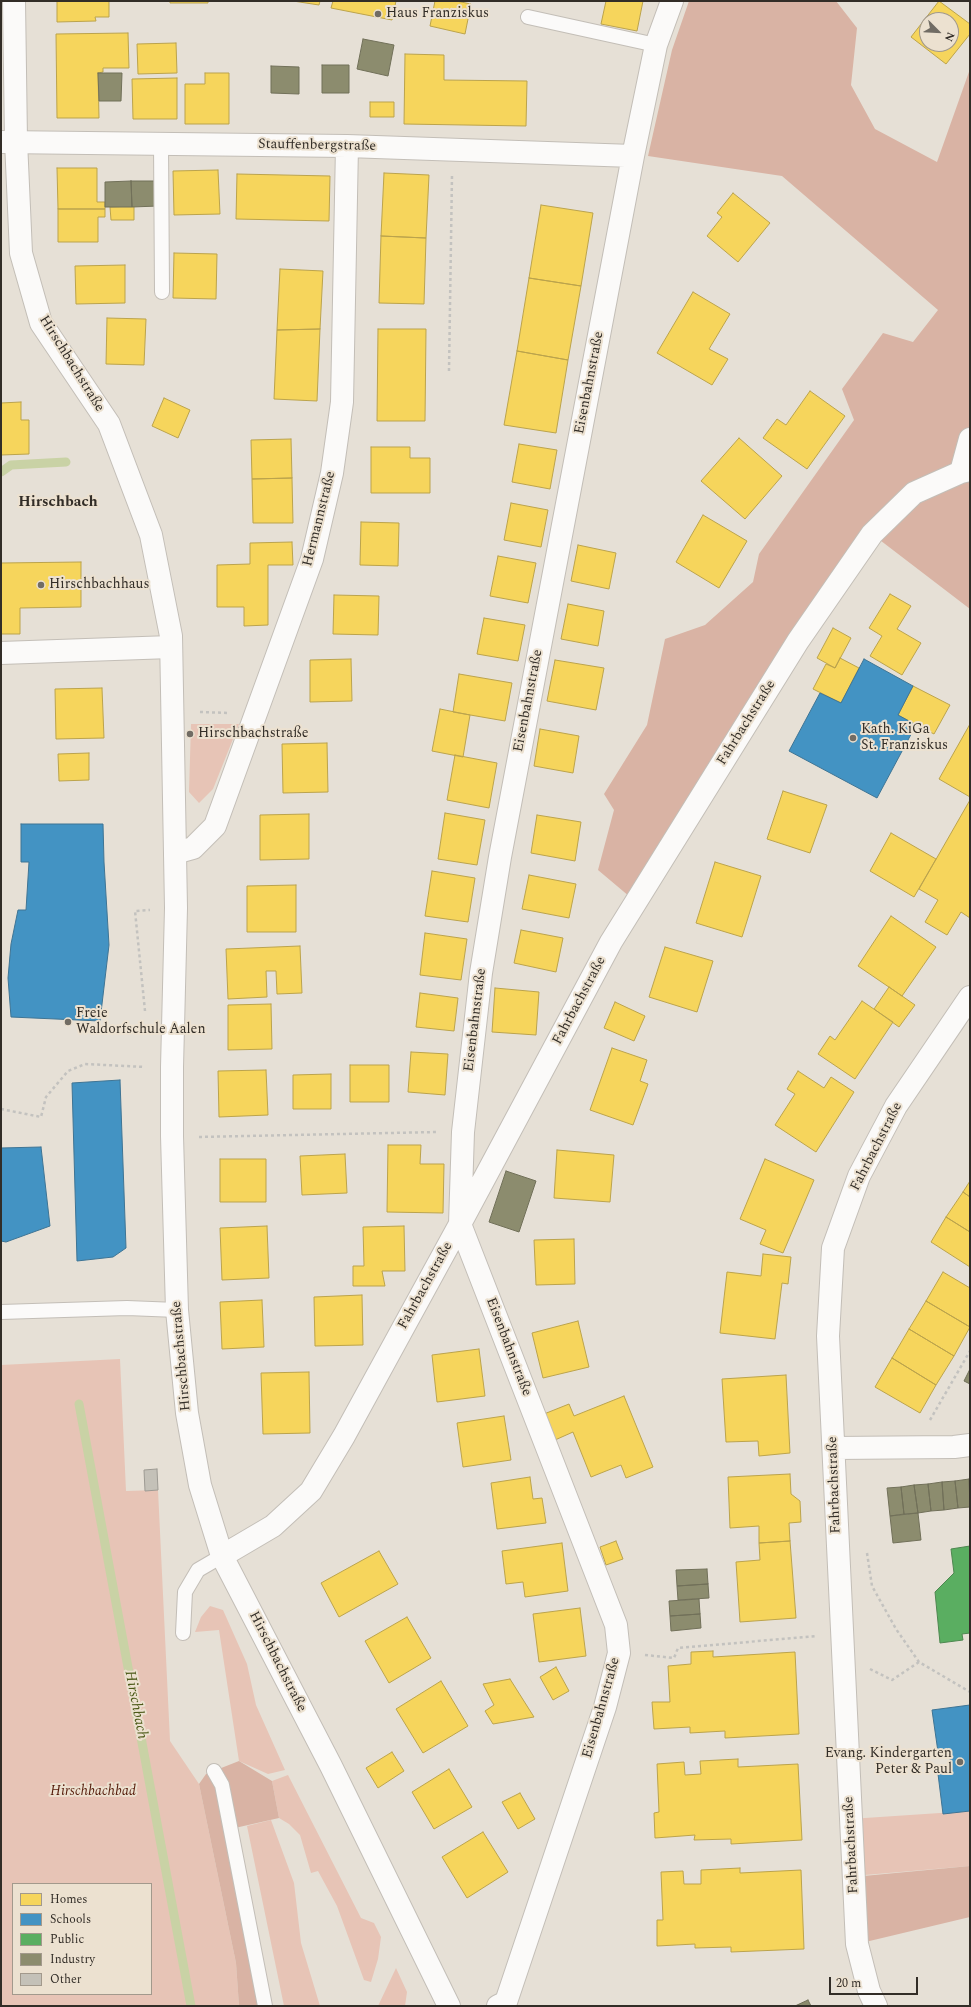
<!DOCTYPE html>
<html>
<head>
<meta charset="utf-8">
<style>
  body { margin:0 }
  #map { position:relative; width:971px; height:2007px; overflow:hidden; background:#e6e0d6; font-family:Spectral,serif }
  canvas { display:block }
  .frame { position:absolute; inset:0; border:2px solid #322d27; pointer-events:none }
  .legend { position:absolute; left:12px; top:1883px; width:140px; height:112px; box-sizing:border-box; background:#ece1d0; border:1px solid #a2998c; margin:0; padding:5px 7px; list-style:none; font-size:12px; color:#322d27 }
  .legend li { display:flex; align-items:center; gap:8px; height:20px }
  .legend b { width:20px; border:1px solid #a2998c }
  .north { position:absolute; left:919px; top:12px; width:40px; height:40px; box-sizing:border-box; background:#ece1d0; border:1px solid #a2998c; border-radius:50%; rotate:114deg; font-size:11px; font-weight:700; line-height:16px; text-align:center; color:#322d27 }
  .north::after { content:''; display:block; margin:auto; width:14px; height:18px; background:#716c64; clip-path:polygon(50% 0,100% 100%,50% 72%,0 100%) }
  .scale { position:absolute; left:829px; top:1977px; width:89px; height:18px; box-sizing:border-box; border:2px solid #322d27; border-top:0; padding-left:5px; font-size:12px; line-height:14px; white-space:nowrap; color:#322d27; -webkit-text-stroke:3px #ece1d0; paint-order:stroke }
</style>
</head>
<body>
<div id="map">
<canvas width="971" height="2007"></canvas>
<div class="frame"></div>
<ul class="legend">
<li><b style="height:11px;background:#f6d55c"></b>Homes</li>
<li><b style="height:11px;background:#4393c3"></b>Schools</li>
<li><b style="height:11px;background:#5aae61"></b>Public</li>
<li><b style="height:11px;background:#8c8c6e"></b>Industry</li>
<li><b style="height:11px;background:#c4c1b8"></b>Other</li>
</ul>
<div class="north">N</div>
<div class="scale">20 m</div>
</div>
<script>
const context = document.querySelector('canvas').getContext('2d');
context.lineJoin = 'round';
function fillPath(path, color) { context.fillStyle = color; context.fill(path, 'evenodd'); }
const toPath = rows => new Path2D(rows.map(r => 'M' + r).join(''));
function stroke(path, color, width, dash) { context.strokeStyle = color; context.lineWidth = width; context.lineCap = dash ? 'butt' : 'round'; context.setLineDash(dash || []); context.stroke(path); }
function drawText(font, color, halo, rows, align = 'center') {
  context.font = font + ' Spectral,serif'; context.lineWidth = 4; context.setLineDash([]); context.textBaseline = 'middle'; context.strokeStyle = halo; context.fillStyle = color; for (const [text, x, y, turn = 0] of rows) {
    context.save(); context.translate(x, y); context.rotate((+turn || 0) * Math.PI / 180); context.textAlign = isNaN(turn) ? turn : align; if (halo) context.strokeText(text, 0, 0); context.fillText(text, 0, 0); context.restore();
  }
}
fillPath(toPath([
  [191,724,239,724,213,789,199,803,189,792],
  [120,1359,126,1491,158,1490,170,1741,199,1784,236,1963,239,2006,1,2006,1,1365],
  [13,1884,151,1884,151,1994,13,1994],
  [210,1606,223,1610,247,1664,256,1705,285,1770,268,1774,239,1761,219,1630,195,1632,201,1617],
  [288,1775,361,1918,374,1923,381,1937,378,1959,371,1982,364,1980,337,1906,318,1871,311,1873,300,1835,289,1824,279,1818,272,1781],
  [970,1811,970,1866,853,1876,850,1819],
  [271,1820,294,1883,301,1943,320,2006,284,2006,247,1826],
  [396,1968,407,1992,405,2006,378,2006]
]), '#e7c4b6');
fillPath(toPath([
  [689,1,836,1,857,28,851,85,875,129,937,162,970,69,970,609,872,534,636,902,598,870,614,810,604,794,647,725,665,639,705,625,753,582,759,554,854,420,842,389,883,333,913,342,938,310,782,176,648,156,672,50],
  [239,1761,272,1781,279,1818,226,1830,260,2006,239,2006,236,1963,199,1784,206,1774],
  [970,1866,970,1917,857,1944,853,1877]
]), '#d9b3a4');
const homes = toPath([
  [57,1,109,1,109,17,95,17,96,21,57,22,57,1],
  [170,1,208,1,208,3,170,3,170,1],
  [293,1,320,1,319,5,293,1],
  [333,1,396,1,392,20,331,8,333,1],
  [435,1,456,1,471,4,465,34,430,26,435,1],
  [606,1,643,1,637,31,601,24,606,1],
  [939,1,970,24,970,34,946,64,911,37,939,1],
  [927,20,951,20,951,44,927,44,927,20],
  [128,33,129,68,103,68,103,72,98,73,99,118,57,118,56,34,128,33],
  [176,43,177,73,138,74,137,44,176,43],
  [405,54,444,55,444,80,527,81,526,126,404,124,405,54],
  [205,73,229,73,229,124,185,124,185,84,205,84,205,73],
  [177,78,177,119,133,119,132,79,177,78],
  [370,102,394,102,394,117,370,117,370,102],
  [57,168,97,168,97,202,105,202,105,209,58,209,57,168],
  [218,170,220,214,174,215,173,171,218,170],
  [384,173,429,175,426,238,381,236,384,173],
  [237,174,330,176,329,221,236,219,237,174],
  [733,193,770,223,738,262,707,236,722,217,717,213,733,193],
  [541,205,593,213,581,286,529,278,541,205],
  [134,206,134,220,111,220,110,207,134,206],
  [58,209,105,209,105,217,98,217,98,242,58,242,58,209],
  [381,236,426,238,424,304,379,303,381,236],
  [174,253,217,254,216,299,173,298,174,253],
  [125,265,125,303,76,304,75,266,125,265],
  [280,269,323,271,320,329,277,330,280,269],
  [529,278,581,286,568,360,517,351,529,278],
  [693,292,730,314,709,349,728,359,712,385,657,353,693,292],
  [107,318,146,319,144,365,106,364,107,318],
  [320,329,317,401,274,399,277,330,320,329],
  [378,329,426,329,425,421,377,421,378,329],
  [517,351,568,360,556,433,504,425,517,351],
  [810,391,845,416,807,469,763,438,777,419,786,425,810,391],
  [164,398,190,410,178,438,152,426,164,398],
  [21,402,21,420,29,420,29,454,1,455,1,403,21,402],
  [739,438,782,476,745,519,701,481,739,438],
  [291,439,292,478,252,479,251,440,291,439],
  [519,444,557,450,550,489,512,482,519,444],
  [371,447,410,447,410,458,430,458,430,493,371,493,371,447],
  [292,478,293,523,253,523,252,479,292,478],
  [511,503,548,510,541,547,504,540,511,503],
  [703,515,747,541,719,588,676,562,703,515],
  [361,522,399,523,398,566,360,565,361,522],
  [292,542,293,565,268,565,268,625,244,626,244,607,217,607,217,565,250,564,250,543,292,542],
  [578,545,616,553,609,589,571,581,578,545],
  [498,556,536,563,528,603,490,596,498,556],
  [81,562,81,607,20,608,20,634,1,634,1,563,81,562],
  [890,594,911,606,897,629,921,643,902,675,870,656,882,636,869,628,890,594],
  [334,595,379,596,378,635,333,634,334,595],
  [568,604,604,611,598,646,561,639,568,604],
  [484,618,525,625,518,661,477,654,484,618],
  [833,628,851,638,835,668,817,658,833,628],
  [840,658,859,668,841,703,813,689,826,664,835,668,840,658],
  [351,659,352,701,310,702,310,660,351,659],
  [555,660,604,668,596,710,547,701,555,660],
  [459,674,512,683,505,721,453,712,459,674],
  [913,686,950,705,934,734,898,715,913,686],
  [102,688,104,738,56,739,55,689,102,688],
  [440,709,470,715,463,757,432,751,440,709],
  [970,724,970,797,939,779,970,724],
  [540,729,579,736,573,773,534,766,540,729],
  [327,743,328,792,283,793,282,744,327,743],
  [89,753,89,780,59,781,58,754,89,753],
  [455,755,497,763,489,808,447,800,455,755],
  [783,791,827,805,810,853,767,839,783,791],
  [970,800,970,918,961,912,947,935,925,922,938,900,919,889,970,800],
  [445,813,485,820,477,865,438,859,445,813],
  [309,814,309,859,260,860,260,815,309,814],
  [537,815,581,822,575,861,531,853,537,815],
  [891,833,936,859,914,897,870,871,891,833],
  [715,862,761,876,742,937,696,923,715,862],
  [432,871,475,878,468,922,425,916,432,871],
  [529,875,576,884,569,918,522,909,529,875],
  [296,885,296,932,247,932,247,886,296,885],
  [891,916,936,947,902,996,858,966,891,916],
  [521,930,563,938,556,972,514,963,521,930],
  [425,933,467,939,461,980,420,975,425,933],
  [300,946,302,993,277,994,276,971,266,971,267,997,228,999,226,949,300,946],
  [665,947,713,961,697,1012,649,997,665,947],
  [889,987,915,1005,899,1027,874,1009,889,987],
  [495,988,539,992,536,1035,492,1032,495,988],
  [420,993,458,998,454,1031,416,1027,420,993],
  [862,1001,893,1022,855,1079,818,1054,830,1036,835,1040,862,1001],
  [615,1002,645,1016,634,1041,604,1028,615,1002],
  [271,1004,272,1049,228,1050,228,1005,271,1004],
  [612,1048,647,1060,640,1081,648,1084,633,1125,590,1110,612,1048],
  [411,1052,448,1054,445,1095,408,1092,411,1052],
  [350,1065,389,1065,389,1102,350,1102,350,1065],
  [266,1070,268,1115,219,1117,218,1071,266,1070],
  [798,1071,824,1088,831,1077,854,1092,816,1152,775,1125,795,1094,787,1089,798,1071],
  [331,1074,331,1109,293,1109,293,1075,331,1074],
  [388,1145,421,1145,420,1164,444,1164,443,1213,387,1212,388,1145],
  [557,1150,614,1155,610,1202,554,1198,557,1150],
  [345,1154,347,1193,302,1195,300,1156,345,1154],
  [220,1159,266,1159,266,1202,220,1202,220,1159],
  [765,1159,814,1180,783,1253,760,1244,766,1230,740,1219,765,1159],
  [970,1181,970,1197,963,1192,970,1181],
  [963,1192,970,1197,970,1232,946,1217,963,1192],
  [946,1217,970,1232,970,1267,931,1242,946,1217],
  [267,1226,269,1278,222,1280,220,1228,267,1226],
  [404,1226,405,1271,382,1271,385,1286,353,1286,353,1266,364,1266,363,1227,404,1226],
  [574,1239,575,1284,536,1285,534,1240,574,1239],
  [763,1254,791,1257,788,1284,782,1283,775,1339,720,1333,727,1272,761,1276,763,1254],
  [943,1272,970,1288,970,1327,926,1301,943,1272],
  [362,1295,363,1345,315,1346,314,1297,362,1295],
  [262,1300,264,1347,222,1349,220,1302,262,1300],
  [926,1301,970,1327,954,1356,909,1329,926,1301],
  [578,1321,589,1367,543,1378,532,1333,578,1321],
  [909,1329,954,1356,936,1385,892,1358,909,1329],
  [479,1349,485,1396,437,1402,432,1355,479,1349],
  [892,1358,936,1385,920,1413,875,1387,892,1358],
  [309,1372,310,1433,263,1434,261,1373,309,1372],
  [786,1375,790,1453,759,1456,758,1441,726,1442,722,1379,786,1375],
  [624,1396,653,1467,626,1478,621,1465,591,1477,573,1432,555,1440,544,1414,569,1404,574,1416,624,1396],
  [504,1416,511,1460,463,1467,457,1423,504,1416],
  [790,1474,791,1494,800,1501,801,1522,789,1523,790,1541,759,1543,759,1526,730,1528,728,1477,790,1474],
  [530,1477,533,1499,542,1498,546,1523,497,1529,491,1483,530,1477],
  [616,1541,623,1559,606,1565,600,1547,616,1541],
  [790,1541,796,1618,740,1622,736,1562,760,1560,759,1543,790,1541],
  [562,1543,568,1591,525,1597,523,1582,506,1584,502,1551,562,1543],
  [379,1551,398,1584,339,1617,321,1583,379,1551],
  [580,1608,586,1656,539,1662,533,1614,580,1608],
  [407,1617,431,1658,389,1683,365,1641,407,1617],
  [713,1651,713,1657,795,1652,799,1734,725,1738,725,1731,690,1733,690,1727,654,1729,652,1702,670,1702,668,1666,691,1664,691,1652,713,1651],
  [556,1667,569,1691,553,1700,540,1677,556,1667],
  [510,1679,534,1717,493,1724,485,1711,494,1705,483,1684,510,1679],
  [441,1681,468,1726,423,1753,396,1709,441,1681],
  [392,1752,404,1771,378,1788,366,1768,392,1752],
  [738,1759,738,1767,798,1764,802,1840,731,1844,731,1839,694,1840,695,1835,655,1838,654,1813,659,1812,657,1764,684,1762,685,1775,701,1774,700,1761,738,1759],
  [449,1769,472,1807,434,1829,412,1792,449,1769],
  [520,1793,535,1819,518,1829,502,1802,520,1793],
  [483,1832,508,1872,467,1898,442,1857,483,1832],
  [740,1868,740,1873,801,1870,804,1949,731,1952,731,1947,695,1948,695,1944,657,1946,657,1920,663,1920,661,1872,683,1871,684,1884,701,1884,701,1870,740,1868]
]);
fillPath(homes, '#f6d55c');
stroke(homes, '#bba34c', 1);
const schools = toPath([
  [864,659,913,686,898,715,916,725,877,798,789,751,820,693,841,703,864,659],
  [21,824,103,824,104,862,109,945,100,1021,11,1017,8,978,11,944,18,910,26,910,29,862,21,862,21,824],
  [120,1080,126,1248,113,1257,77,1261,72,1083,120,1080],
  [41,1147,50,1226,6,1242,1,1241,1,1148,41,1147],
  [970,1705,970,1811,943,1814,938,1774,952,1772,949,1750,938,1752,932,1710,970,1705]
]);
fillPath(schools, '#4393c3');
stroke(schools, '#3e7494', 1);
const public = toPath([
  [970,1546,970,1633,962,1634,963,1640,940,1643,935,1592,954,1573,951,1549,970,1546]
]);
fillPath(public, '#5aae61');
stroke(public, '#4e8750', 1);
const industry = toPath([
  [363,39,394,45,388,76,357,69,363,39],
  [322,65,349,65,349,93,322,93,322,65],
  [271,66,299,67,299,94,271,93,271,66],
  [98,73,122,73,121,101,99,101,98,73],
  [131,181,158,181,158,206,132,207,131,181],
  [131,181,132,207,105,207,105,182,131,181],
  [506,1171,536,1181,519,1232,489,1222,506,1171],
  [970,1369,970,1384,964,1381,970,1369],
  [969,1479,970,1507,958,1508,955,1481,969,1479],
  [955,1481,958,1508,944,1510,942,1482,955,1481],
  [942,1482,944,1510,931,1511,928,1484,942,1482],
  [928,1484,931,1511,918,1513,914,1485,928,1484],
  [914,1485,918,1513,904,1514,901,1487,914,1485],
  [901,1487,904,1514,890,1516,887,1488,901,1487],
  [918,1513,921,1540,893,1543,890,1516,918,1513],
  [707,1569,708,1584,677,1586,676,1570,707,1569],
  [708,1584,709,1598,678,1600,677,1586,708,1584],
  [699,1599,700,1614,670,1616,669,1601,699,1599],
  [700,1614,701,1628,671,1631,670,1616,700,1614],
  [808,2000,811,2006,795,2006,808,2000]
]);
fillPath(industry, '#8c8c6e');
stroke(industry, '#717059', 1);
stroke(toPath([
  [1,472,11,465,66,462],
  [79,1404,191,2006]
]), '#c9d2a5', 9);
const building = toPath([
  [157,1469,158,1490,145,1491,144,1470,157,1469]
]);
fillPath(building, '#c4c1b8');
stroke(building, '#9d9a93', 1);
const service = toPath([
  [528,17,656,45],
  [161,143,162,292],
  [1,1312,127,1308,177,1310],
  [183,1633,185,1592,198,1570,222,1556],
  [214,1771,222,1785,265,2006]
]);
const minor = toPath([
  [1,142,347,146,633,156],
  [961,472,970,439],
  [1,653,171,647],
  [175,853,193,848,215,826,312,559,332,473,342,402,347,146],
  [834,1448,954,1447,970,1445],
  [222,1556,273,1526,311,1491,344,1436,460,1224,611,942,798,641,872,534,914,493,961,472,970,470],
  [498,2006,506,2002,605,1707,619,1653,616,1625,460,1224,463,1132,481,973,500,857,633,156,656,45,672,1],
  [876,2006,869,1991,857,1944,828,1336,833,1248,859,1176,896,1106,970,997]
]);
const tertiary = toPath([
  [14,1,16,141,21,253,41,323,109,424,151,535,171,636,176,908,172,1067,172,1136,177,1310,187,1413,200,1485,222,1556,331,1766,449,2006]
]);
stroke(service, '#c3beb7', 16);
stroke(minor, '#c3beb7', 24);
stroke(tertiary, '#c3beb7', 24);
stroke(toPath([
  [449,371,452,175],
  [200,712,229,713],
  [145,1011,135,911,150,910],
  [1,1109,41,1117,46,1097,68,1071,85,1064,145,1067],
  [199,1137,438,1132],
  [930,1420,970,1351],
  [867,1553,872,1586,896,1629,919,1662,970,1692],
  [645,1655,674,1658,678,1648,817,1636],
  [870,1669,892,1680,919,1662]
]), '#c3c2bf', 2.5, [3, 3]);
stroke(service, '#fbfaf9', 14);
stroke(minor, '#fbfaf9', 22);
stroke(tertiary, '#fbfaf9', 22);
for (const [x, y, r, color] of [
  [378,14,4,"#716c64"],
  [41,585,4,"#716c64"],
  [190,734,4,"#716c64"],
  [853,738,4,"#716c64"],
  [68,1022,4,"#716c64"],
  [960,1762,4,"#716c64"]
]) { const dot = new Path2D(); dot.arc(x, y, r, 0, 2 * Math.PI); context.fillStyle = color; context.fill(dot); stroke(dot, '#ece1d0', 1.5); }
drawText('14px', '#322d27', '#ece1d0', [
  ["Haus Franziskus",386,14],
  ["Hirschbachhaus",49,585],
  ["Kath. KiGa",861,730],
  ["St. Franziskus",861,746],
  ["Hirschbachstraße",198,734],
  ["Freie",76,1014],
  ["Waldorfschule Aalen",76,1030],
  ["Evang. Kindergarten",952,1754,"right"],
  ["Peter & Paul",952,1770,"right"]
], 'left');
drawText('14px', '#322d27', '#ece1d0', [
  ["Stauffenbergstraße",317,146,1],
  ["Hirschbachstraße",71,364,58],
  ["Eisenbahnstraße",590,383,-79],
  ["Hermannstraße",320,519,-76],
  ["Eisenbahnstraße",529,701,-79],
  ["Fahrbachstraße",747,723,-58],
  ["Fahrbachstraße",580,1001,-62],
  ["Eisenbahnstraße",476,1020,-83],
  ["Fahrbachstraße",877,1147,-63],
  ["Fahrbachstraße",426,1286,-61],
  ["Eisenbahnstraße",508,1347,69],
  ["Hirschbachstraße",182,1356,-95],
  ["Fahrbachstraße",835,1485,-92],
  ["Hirschbachstraße",277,1662,63],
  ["Eisenbahnstraße",602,1708,-74],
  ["Fahrbachstraße",852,1845,-93]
]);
drawText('italic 14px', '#531907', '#ece1d0', [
  ["Hirschbachbad",93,1792]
]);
drawText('bold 15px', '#322d27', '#ece1d0', [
  ["Hirschbach",58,503]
]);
drawText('italic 15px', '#4b5917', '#ece1d0', [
  ["Hirschbach",135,1705,79]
]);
</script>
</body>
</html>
